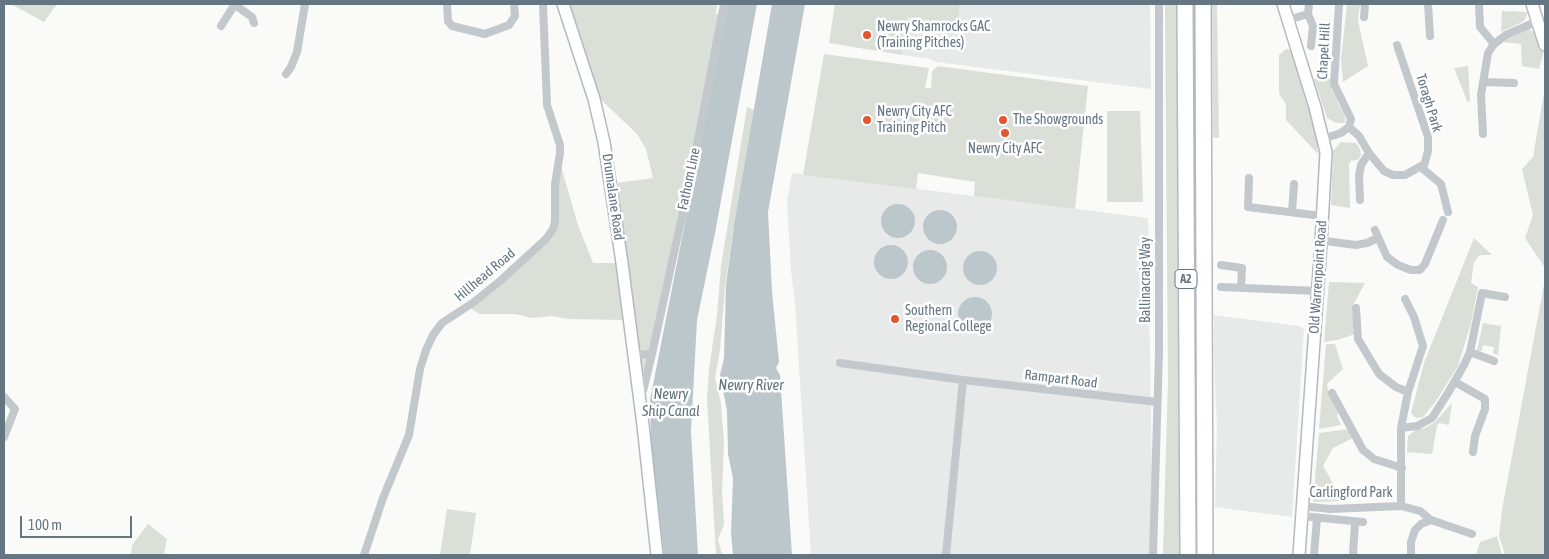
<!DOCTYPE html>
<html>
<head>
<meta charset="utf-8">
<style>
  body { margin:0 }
  #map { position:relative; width:1549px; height:559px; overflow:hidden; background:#fafaf8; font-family:"Asap Condensed",sans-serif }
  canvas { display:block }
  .frame { position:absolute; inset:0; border:5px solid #657683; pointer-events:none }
  .scale { position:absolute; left:20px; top:516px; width:112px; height:22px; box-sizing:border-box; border:2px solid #657683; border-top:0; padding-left:6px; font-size:15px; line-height:18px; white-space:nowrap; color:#657683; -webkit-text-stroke:4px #fff; paint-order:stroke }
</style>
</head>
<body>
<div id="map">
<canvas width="1549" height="559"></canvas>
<div class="frame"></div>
<div class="scale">100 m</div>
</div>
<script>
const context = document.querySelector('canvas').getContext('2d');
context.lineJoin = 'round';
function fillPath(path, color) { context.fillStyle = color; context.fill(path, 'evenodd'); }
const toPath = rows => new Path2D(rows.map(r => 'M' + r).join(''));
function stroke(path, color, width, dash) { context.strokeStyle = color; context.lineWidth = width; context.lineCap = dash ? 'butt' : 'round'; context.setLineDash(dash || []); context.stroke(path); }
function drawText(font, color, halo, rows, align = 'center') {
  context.font = font + ' "Asap Condensed",sans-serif'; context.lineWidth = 5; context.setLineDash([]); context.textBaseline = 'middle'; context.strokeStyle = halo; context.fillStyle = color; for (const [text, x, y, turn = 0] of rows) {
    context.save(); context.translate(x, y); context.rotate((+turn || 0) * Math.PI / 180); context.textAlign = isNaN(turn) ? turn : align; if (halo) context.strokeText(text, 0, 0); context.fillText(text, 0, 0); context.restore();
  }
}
fillPath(toPath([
  [960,4,1150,4,1151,89,936,62,930,59,902,55,907,17,956,26],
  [792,173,1148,218,1153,555,811,555,795,304,791,271,787,200],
  [1214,315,1299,326,1304,329,1292,517,1215,507,1217,428,1214,361]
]), '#e8e9e9');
fillPath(toPath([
  [11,4,57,4,44,22],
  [568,4,717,4,716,14,722,15,643,391,626,274,617,183,653,178,646,149,637,134,594,93],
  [835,4,960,4,957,27,907,17,902,55,829,43],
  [1165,4,1177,4,1180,555,1163,555,1168,381],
  [1192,4,1199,4,1200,555,1193,555],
  [1212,4,1217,4,1219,138,1213,137],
  [1347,4,1360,4,1358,21,1368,66,1343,82,1341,60],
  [1502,11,1528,12,1524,21,1501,32],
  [1529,29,1534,32,1544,51,1539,69,1522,66,1521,44,1502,42],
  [1286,49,1291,50,1294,55,1314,121,1318,154,1286,120,1286,104,1279,94,1279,55],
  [824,54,929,68,925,88,931,88,932,71,938,66,1088,86,1075,209,974,196,975,182,918,173,916,189,803,175],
  [1468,66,1470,100,1468,103,1454,68],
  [1320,78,1331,79,1331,88,1345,117,1345,123,1336,123,1327,118,1314,79],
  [1545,87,1545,268,1525,238,1533,215,1522,169,1533,157],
  [747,107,754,110,732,237,725,288,720,350,715,378,721,403,724,442,722,492,724,525,718,539,722,555,716,555,707,399,709,369,717,315,721,266],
  [1107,111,1140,111,1143,202,1107,202],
  [1341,142,1356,143,1360,149,1361,155,1358,160,1351,161,1349,164,1350,208,1331,205,1333,151],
  [560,163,578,225,593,263,616,263,626,320,568,319,551,316,532,318,515,314,480,314,471,309,548,237,555,227,556,180],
  [1474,238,1492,255,1480,255,1474,262,1471,283,1478,287,1471,323,1458,366,1436,401,1423,417,1416,418,1411,413,1424,363],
  [1545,279,1545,555,1505,555,1499,536,1502,510],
  [1329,282,1365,283,1352,307,1355,334,1337,340,1324,342],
  [1483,323,1501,326,1498,355,1493,353,1494,347,1483,345,1482,350,1480,352,1477,350],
  [1326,344,1335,344,1343,369,1327,384,1328,389,1339,412,1337,416,1341,425,1319,429],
  [1452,403,1449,425,1439,423,1437,426,1432,454,1407,452,1408,436,1415,430,1425,428,1435,422],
  [1348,429,1353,438,1333,448,1323,466,1343,501,1313,502,1319,433],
  [447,509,476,513,470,555,440,555],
  [148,524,167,539,164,555,131,555,132,545],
  [1497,536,1502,555,1476,555,1480,542]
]), '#dadfd7');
fillPath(toPath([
  [728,4,757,4,715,233,697,320,691,431,698,555,664,555,651,442,650,400],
  [772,4,805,4,768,212,772,292,779,362,776,368,780,375,792,555,733,555,731,533,733,478,728,454,727,411,720,375,724,358,726,285,734,225],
  '881 221a17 17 0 1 1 34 0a17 17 0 1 1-34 0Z',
  '923 227a17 17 0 1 1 34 0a17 17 0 1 1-34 0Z',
  '874 262a17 17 0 1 1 34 0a17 17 0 1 1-34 0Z',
  '913 267a17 17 0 1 1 34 0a17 17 0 1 1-34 0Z',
  '963 268a17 17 0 1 1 34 0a17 17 0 1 1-34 0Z',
  '958 314a17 17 0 1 1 34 0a17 17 0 1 1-34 0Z'
]), '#bbc7cb');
const secondary = toPath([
  [563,4,594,99,604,142,622,263,643,425,657,555],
  [1283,4,1315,107,1326,152,1321,243,1299,555],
  [1532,4,1545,45]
]);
const highway = toPath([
  [1185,4,1188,555],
  [1203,4,1205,555]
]);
stroke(secondary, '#b3babf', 14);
stroke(highway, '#b4b9bd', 18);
stroke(toPath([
  [447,4,448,21,452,26,485,34,509,25,515,16,514,4],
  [1309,4,1308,14,1313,26,1311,46],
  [1428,4,1430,36],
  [1479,4,1480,27,1494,44],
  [235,5,252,17,254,23],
  [1364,17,1365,4],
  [1288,20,1308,14],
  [221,26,235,4],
  [286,74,291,67,297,52,305,4],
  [1483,82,1514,83],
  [1349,127,1359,136,1369,153,1384,171,1393,175,1405,175,1421,166,1423,169,1428,151,1428,137,1397,45],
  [1483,134,1481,95,1488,53,1494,44,1506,35,1538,21],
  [1323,139,1341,133,1349,127,1351,119,1334,84,1339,4],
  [1423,169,1441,184,1448,212],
  [1249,178,1248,207,1322,216],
  [1360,200,1359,176,1361,165,1369,153],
  [1292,212,1294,184],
  [1375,230,1387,257,1398,265,1411,270,1420,270,1425,264,1443,220],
  [1321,243,1325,241,1356,245,1367,243,1378,238],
  [1221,265,1242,268,1241,288],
  [1221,287,1317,291],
  [1356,308,1358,339,1379,374,1396,387,1408,392],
  [1470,352,1494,361],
  [633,355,652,354],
  [840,363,963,380,1157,402],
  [1455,382,1485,399,1485,409,1475,436,1473,452],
  [1332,393,1363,450,1374,459,1402,468],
  [639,396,643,391,652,354,693,166,724,4],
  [4,397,15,409,4,437],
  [1401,428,1417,426,1432,418,1448,393,1464,365,1470,352,1482,293,1505,297],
  [1302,506,1330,509,1401,506,1420,511,1431,520,1421,524,1415,530,1411,542,1411,555],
  [1401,506,1401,428,1408,392,1423,346,1414,317,1405,299],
  [1302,516,1363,522],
  [1431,520,1472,534],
  [364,555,383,498,409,435,420,369,426,350,433,335,442,323,474,302,500,281,546,239,553,229,555,222,555,184,560,153,560,145,547,105,543,4],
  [946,555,963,380],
  [1153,555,1159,352,1159,4],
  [1314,555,1317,518],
  [1353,555,1355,522]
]), '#c3c8cc', 8);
stroke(secondary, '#fff', 11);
stroke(highway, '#fff', 15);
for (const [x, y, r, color] of [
  [867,35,5,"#e4572e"],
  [867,120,5,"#e4572e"],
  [1003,120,5,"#e4572e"],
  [1005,133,5,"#e4572e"],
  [895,319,5,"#e4572e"]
]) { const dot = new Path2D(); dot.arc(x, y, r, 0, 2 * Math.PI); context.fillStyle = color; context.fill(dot); stroke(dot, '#fff', 2); }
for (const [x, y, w] of [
  [1186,279,22]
]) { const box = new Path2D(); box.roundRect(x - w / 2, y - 9.5, w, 19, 4); context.fillStyle = '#fff'; context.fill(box); stroke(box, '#657683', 1); }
drawText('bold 12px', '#657683', null, [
  ["A2",1186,279]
]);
drawText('14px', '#657683', '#fff', [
  ["Newry Shamrocks GAC",877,27],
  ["(Training Pitches)",877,43],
  ["Newry City AFC",877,112],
  ["Training Pitch",877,128],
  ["The Showgrounds",1013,120],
  ["Newry City AFC",1005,149,"center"],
  ["Southern",905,311],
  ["Regional College",905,327]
], 'left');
drawText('14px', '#657683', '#fff', [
  ["Chapel Hill",1324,51,-87],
  ["Toragh Park",1429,103,73],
  ["Fathom Line",689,179,-78],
  ["Drumalane Road",613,197,82],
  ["Hillhead Road",485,275,-40],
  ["Old Warrenpoint Road",1318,277,-86],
  ["Ballinacraig Way",1146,280,-90],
  ["Rampart Road",1061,379,7],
  ["Carlingford Park",1351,493]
]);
drawText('italic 15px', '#60757c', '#fff', [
  ["Newry River",751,385],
  ["Newry",671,394],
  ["Ship Canal",671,411]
]);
</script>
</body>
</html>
